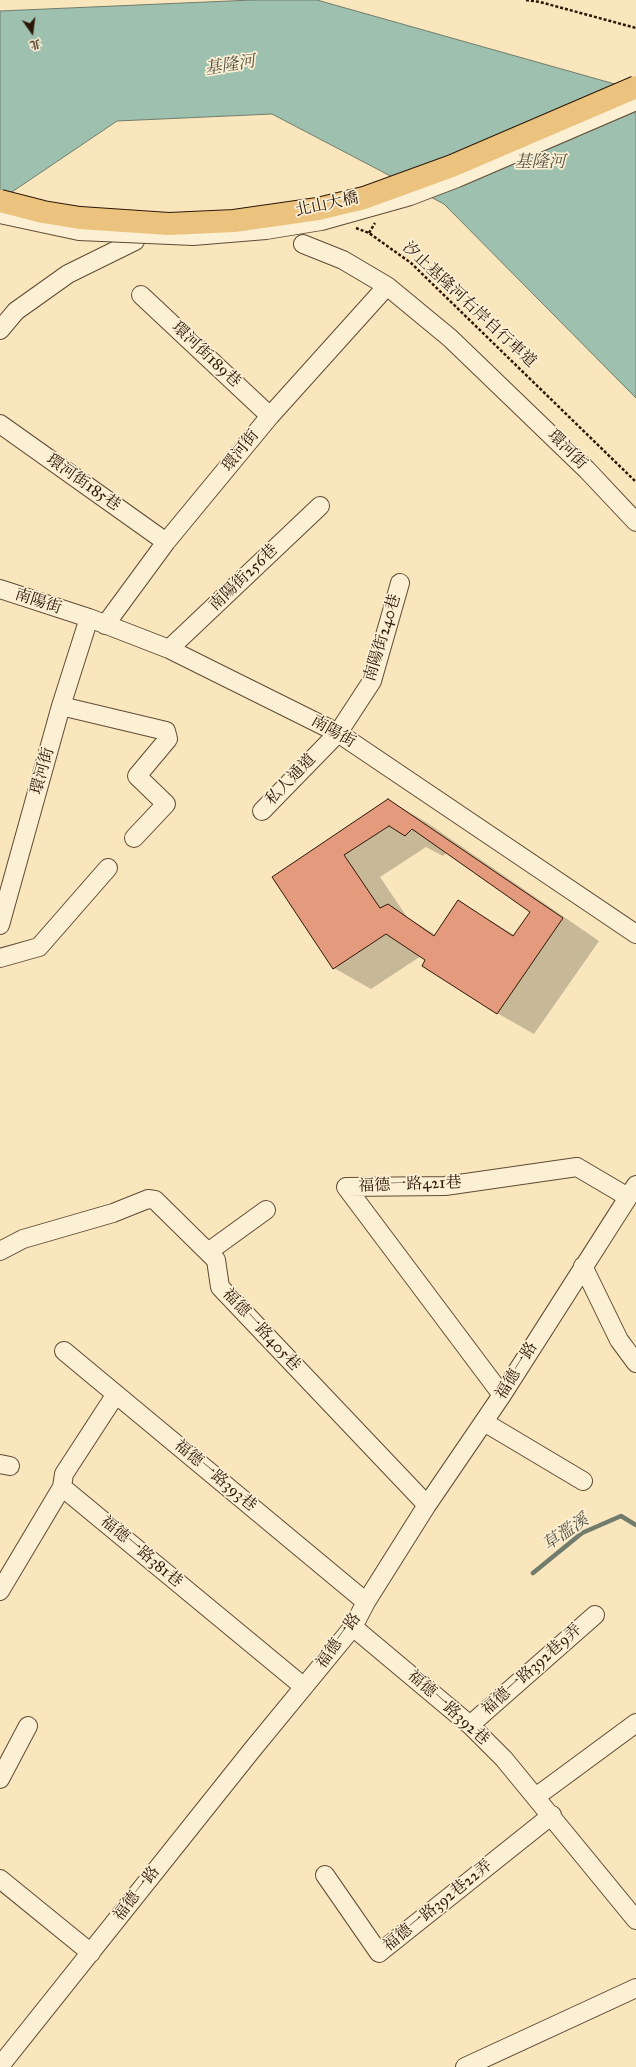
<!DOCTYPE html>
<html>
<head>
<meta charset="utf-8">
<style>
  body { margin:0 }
  #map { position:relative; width:636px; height:2067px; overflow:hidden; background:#f9e6bd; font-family:"IM FELL Great Primer","Noto Serif TC",serif }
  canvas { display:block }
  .north { position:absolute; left:12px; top:12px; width:40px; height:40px; -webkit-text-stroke:3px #fbefd4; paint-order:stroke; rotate:166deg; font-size:11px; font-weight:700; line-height:16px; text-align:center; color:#2d1707 }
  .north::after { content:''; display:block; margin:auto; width:14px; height:18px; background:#2d1707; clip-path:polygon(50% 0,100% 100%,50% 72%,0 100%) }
</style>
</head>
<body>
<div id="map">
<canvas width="636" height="2067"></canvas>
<div class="north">北</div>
</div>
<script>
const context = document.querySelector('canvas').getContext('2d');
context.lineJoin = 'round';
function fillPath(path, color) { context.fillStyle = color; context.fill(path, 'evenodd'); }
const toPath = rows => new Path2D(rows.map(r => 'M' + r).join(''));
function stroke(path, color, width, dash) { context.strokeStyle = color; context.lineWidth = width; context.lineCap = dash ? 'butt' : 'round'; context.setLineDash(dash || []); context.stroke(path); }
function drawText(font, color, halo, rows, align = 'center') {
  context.font = font + ' "IM FELL Great Primer","Noto Serif TC",serif'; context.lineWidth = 3.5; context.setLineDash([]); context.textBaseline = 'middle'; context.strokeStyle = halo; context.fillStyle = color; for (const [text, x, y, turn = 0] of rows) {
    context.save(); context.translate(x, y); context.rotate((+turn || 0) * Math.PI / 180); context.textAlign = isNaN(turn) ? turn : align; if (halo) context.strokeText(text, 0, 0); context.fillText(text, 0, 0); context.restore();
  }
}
const water = toPath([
  [252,0,317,0,636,90,636,398,444,204,272,114,117,121,0,200,0,11,252,0]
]);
fillPath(water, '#9ec0af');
stroke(water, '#717c6c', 1);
fillPath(toPath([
  [388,800,426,822,599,941,534,1034,497,1013,421,956,371,989,334,968,273,877],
  [426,847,443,856,447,852,532,912,514,935,459,901,436,935,407,917,380,877]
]), '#0003');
stroke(toPath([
  [533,1573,582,1533,621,1516,636,1525]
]), '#717c6c', 4.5);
const building = toPath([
  [388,799,563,918,497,1014,422,966,425,960,386,934,333,969,272,877,388,799],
  [389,826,405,836,412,829,530,912,513,936,458,900,434,936,388,904,380,908,344,855,389,826]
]);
fillPath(building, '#e49a7c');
stroke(building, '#2d1707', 1);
const minor = toPath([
  [303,244,343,260,387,286,450,338,587,470,636,522],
  [141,295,270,416],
  [0,330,16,311,68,274,135,241],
  [0,424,166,542],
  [0,589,89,618,169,649,338,733,636,934],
  [105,625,166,542,270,416,387,286],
  [169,649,320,506],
  [61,706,166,731,168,739,137,776,166,804,134,838],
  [262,811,338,733,372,681,400,583],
  [0,925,61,706,89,618],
  [0,958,39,947,108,868],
  [0,1251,23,1239,113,1213,148,1199,155,1200,216,1260,220,1287,427,1505],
  [208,1252,266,1210],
  [583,1266,619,1340,636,1363],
  [64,1351,366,1602],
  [116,1394,64,1474,62,1487,304,1687],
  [502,1395,346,1187,445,1186,577,1167,628,1197],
  [484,1422,583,1481],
  [0,1464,10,1466],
  [0,1591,62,1487],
  [353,1627,470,1725,504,1759,636,1920],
  [470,1725,595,1615],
  [0,1779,28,1726],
  [537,1796,636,1723],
  [325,1875,379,1953,552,1815],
  [0,1879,91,1953],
  [0,2066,252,1750,353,1627,366,1602,427,1505,502,1395,636,1185],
  [465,2067,636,1988]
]);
stroke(minor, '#604b34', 20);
stroke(toPath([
  [526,0,540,2,636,28],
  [356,228,369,233,411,263,636,482],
  [369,233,375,223]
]), '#2d1707', 2.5, [3, 2]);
stroke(minor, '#fbefd4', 18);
const minorBridge = toPath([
  [0,214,79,231,193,236,266,230,321,221,410,196,457,178,636,101]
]);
const majorBridge = toPath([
  [0,201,43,212,80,218,169,224,234,221,318,209,364,198,452,166,636,87]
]);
stroke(minorBridge, '#604b34', 20, []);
stroke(majorBridge, '#2d1707', 24, []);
stroke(minorBridge, '#fbefd4', 18);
stroke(majorBridge, '#ecc37e', 22);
drawText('16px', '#2d1707', '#fbefd4', [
  ["北山大橋",327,205,-12],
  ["汐止基隆河右岸自行車道",469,305,43],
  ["環河街189巷",206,355,43],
  ["環河街",567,450,45],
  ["環河街",241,451,-51],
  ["環河街185巷",83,483,35],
  ["南陽街256巷",244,578,-44],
  ["南陽街",38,602,18],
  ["南陽街240巷",383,638,-73],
  ["南陽街",333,732,30],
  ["環河街",43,771,-74],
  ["私人通道",291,780,-46],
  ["福德一路421巷",410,1185,-2],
  ["福德一路405巷",261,1330,47],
  ["福德一路",517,1371,-58],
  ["福德一路393巷",215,1476,40],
  ["福德一路381巷",141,1552,40],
  ["福德一路",339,1641,-54],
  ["福德一路392巷9弄",532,1670,-42],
  ["福德一路392巷",448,1708,42],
  ["福德一路",137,1894,-52],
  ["福德一路392巷22弄",438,1906,-39]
]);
drawText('italic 17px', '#555242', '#fbefd4', [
  ["基隆河",230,66,-9],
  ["基隆河",540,163],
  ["草濫溪",566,1533,-34]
]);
</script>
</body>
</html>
